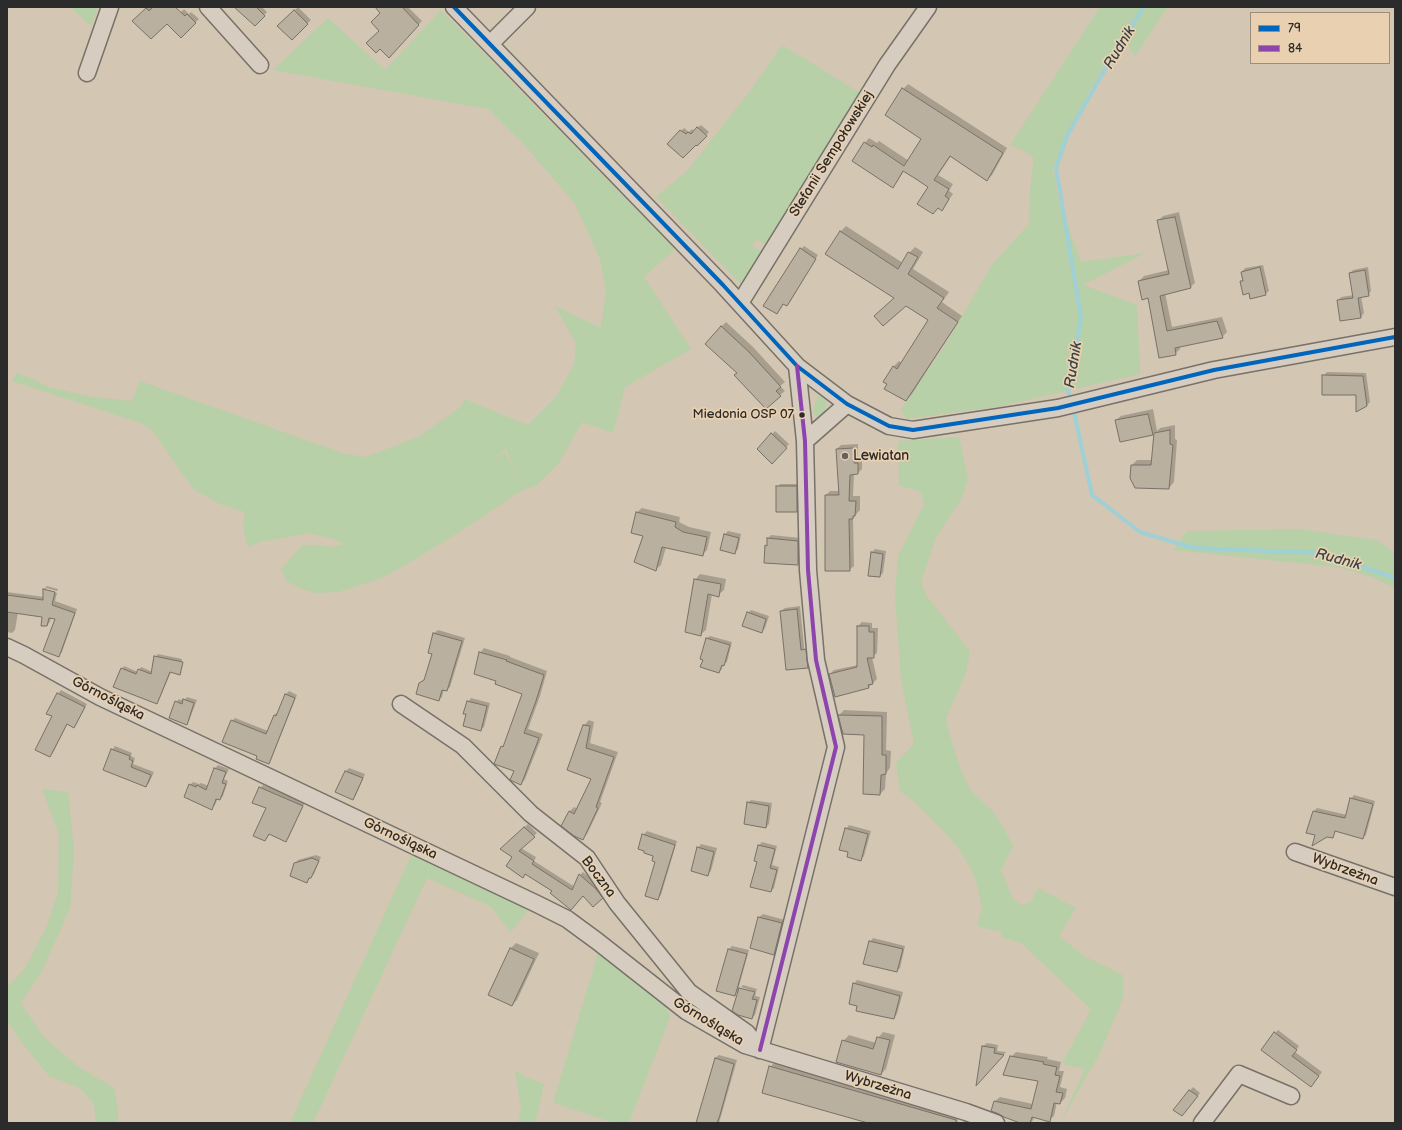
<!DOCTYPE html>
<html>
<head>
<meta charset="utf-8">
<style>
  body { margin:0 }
  #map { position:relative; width:1402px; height:1130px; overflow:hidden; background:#d3c6b2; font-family:"Balsamiq Sans",sans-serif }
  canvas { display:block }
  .frame { position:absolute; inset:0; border:8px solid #2b2b2b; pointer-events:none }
  .legend { position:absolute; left:1250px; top:12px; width:140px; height:52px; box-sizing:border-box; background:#e8d0b1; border:1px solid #9c8e7b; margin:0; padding:5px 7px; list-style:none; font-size:12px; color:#2b2b2b }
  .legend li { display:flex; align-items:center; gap:8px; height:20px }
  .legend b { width:20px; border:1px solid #9c8e7b }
</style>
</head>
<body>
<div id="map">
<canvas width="1402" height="1130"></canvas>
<div class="frame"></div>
<ul class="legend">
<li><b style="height:5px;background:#0065bd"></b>79</li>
<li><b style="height:5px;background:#8e44ad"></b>84</li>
</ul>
</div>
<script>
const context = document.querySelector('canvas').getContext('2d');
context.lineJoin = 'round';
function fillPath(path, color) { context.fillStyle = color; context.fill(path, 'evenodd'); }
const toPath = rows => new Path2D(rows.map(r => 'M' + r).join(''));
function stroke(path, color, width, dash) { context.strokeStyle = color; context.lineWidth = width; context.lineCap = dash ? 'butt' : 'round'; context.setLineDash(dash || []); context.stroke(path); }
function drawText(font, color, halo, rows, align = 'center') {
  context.font = font + ' "Balsamiq Sans",sans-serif'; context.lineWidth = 3.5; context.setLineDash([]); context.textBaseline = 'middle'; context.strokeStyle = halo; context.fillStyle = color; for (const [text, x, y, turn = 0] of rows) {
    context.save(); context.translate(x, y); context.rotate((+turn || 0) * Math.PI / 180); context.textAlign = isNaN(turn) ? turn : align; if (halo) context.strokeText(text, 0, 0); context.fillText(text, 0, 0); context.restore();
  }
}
fillPath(toPath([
  [70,7,98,7,91,26],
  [1100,7,1168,7,1135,56,1122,36,1090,90,1053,168,1058,197,1081,262,1145,253,1083,285,1137,305,1140,374,1001,406,906,419,901,410,945,345,992,265,1029,224,1030,191,1034,159,1025,151,1010,145],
  [441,10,675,249,644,277,691,349,625,387,613,433,582,422,559,463,537,485,522,490,478,520,419,557,382,578,338,592,317,593,302,589,286,581,281,569,302,546,314,545,333,547,345,544,330,538,310,533,260,542,248,547,243,528,245,512,220,504,194,490,152,430,140,423,12,381,17,372,49,387,92,397,132,401,140,381,345,454,366,457,420,436,462,406,464,399,528,425,556,397,574,364,576,344,555,306,601,328,606,291,600,259,575,204,523,143,488,109,273,70,328,18,385,70],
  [506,448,518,480,505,452,493,461],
  [782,45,865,96,770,247,756,239,754,243,752,246,766,254,745,288,656,197,688,170,753,87],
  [821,395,824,397,826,400,824,416,820,418,817,417,813,413,817,397],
  [959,437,968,479,962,498,936,537,921,582,926,595,970,651,966,673,946,718,947,726,960,767,971,791,992,810,1003,827,1013,846,1001,870,1013,899,1021,905,1031,902,1038,888,1076,908,1059,936,1084,956,1123,975,1123,998,1100,1053,1060,1123,1085,1069,1062,1064,1091,1009,1021,943,1001,937,1001,932,977,926,982,907,978,889,973,873,957,846,933,820,911,799,900,791,896,763,914,744,901,679,895,596,898,556,924,504,921,492,899,485,898,441],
  [1299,529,1377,540,1395,553,1395,588,1372,577,1337,567,1173,550,1187,531],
  [42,789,68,792,74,850,70,908,42,971,21,1003,42,1035,77,1066,114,1088,118,1109,118,1123,96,1123,94,1104,80,1088,49,1076,25,1047,7,1020,7,988,25,968,46,928,58,892,59,835],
  [413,851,531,906,511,932,490,906,427,878,313,1123,290,1123],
  [599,950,663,1001,670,1017,629,1123,615,1123,553,1103],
  [515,1071,544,1085,536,1120,534,1123,518,1123,521,1108]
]), '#b7d0a7');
fillPath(toPath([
  [148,7,171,7,134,21],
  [235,7,263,7,263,8,267,12,255,25],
  [298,7,311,20,292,39,279,26],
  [376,7,408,7,422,21,389,56,381,31,382,13],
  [184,9,189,14,191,12,199,19,181,36,169,24],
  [908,84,1007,148,992,175,987,180,951,156,938,175,953,184,949,191,953,194,942,210,929,187,904,171,897,182,892,187,865,143,869,138,877,143,879,141,909,161,922,139,886,115,903,89],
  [701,125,709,132,697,145,669,144,684,128,689,132,692,129,694,131],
  [1179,212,1195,283,1190,287,1165,293,1172,327,1222,317,1227,332,1222,337,1180,346,1180,349,1175,354,1148,297,1139,281,1144,276,1169,270,1158,221,1163,216],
  [846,226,903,263,909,253,915,247,923,252,913,269,949,292,942,302,962,316,912,394,906,400,893,367,899,361,902,363,929,320,826,253,841,231],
  [804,246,818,255,790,302,787,305,784,303,776,313,801,249],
  [1263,265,1269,291,1265,294,1249,292,1241,282,1243,280,1242,272,1245,268],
  [1368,267,1371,291,1368,295,1361,296,1364,313,1361,317,1338,301,1341,297,1354,295,1350,273,1353,270],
  [726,322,753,347,785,382,780,386,785,391,780,395,738,373,721,327],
  [1327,372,1366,373,1370,402,1366,406,1357,394,1323,376],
  [1153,409,1157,431,1160,428,1175,425,1175,439,1177,440,1174,482,1169,488,1132,465,1137,460,1153,460,1155,432,1153,434,1116,420,1121,416],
  [775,431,789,444,772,462,758,449],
  [858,444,858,459,862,459,862,469,857,474,854,474,853,496,860,496,860,510,853,518,854,566,849,570,826,495,830,491,839,491,837,449,841,445],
  [780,484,799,484,800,508,797,511,777,487],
  [642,508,680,517,679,522,689,527,711,532,707,550,702,555,666,547,661,565,655,570,636,513],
  [728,531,741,534,738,549,734,553,725,534],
  [771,535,801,538,801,561,798,564,766,546,768,544,768,538],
  [875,549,886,551,883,573,880,576,872,552],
  [700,574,726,579,724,590,718,595,712,594,706,630,700,635,695,580],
  [47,586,58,589,57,591,46,588,46,590,57,593,55,601,77,609,62,652,59,656,56,618,51,617,50,622,47,625,43,616,18,612,15,630,12,633,7,632,7,592,44,597,44,589],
  [800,606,806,666,808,666,806,647,809,646,811,664,807,667,787,669,781,611,785,608],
  [751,610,769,616,765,628,762,632,748,613],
  [862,622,872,623,872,628,878,628,877,653,872,657,877,679,869,687,830,674,834,670,858,665,858,626],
  [438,630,465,638,450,687,447,690,444,689,442,697,439,700,420,684,425,679,433,653,429,652,434,633],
  [710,636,732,642,727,662,723,664,722,669,719,672,704,659,707,638],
  [484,648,510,656,510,657,547,671,540,696,528,729,543,734,525,779,521,784,502,747,506,743,523,694,497,680,480,653],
  [158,654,182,659,180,672,182,672,180,674,171,672,159,700,156,703,122,669,124,666,138,672,141,667,153,672,155,657],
  [61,690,87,704,77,723,74,727,68,723,53,753,49,756,53,716,58,694],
  [289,691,297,695,271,760,268,763,258,756,232,721,235,718,268,731,274,715,278,712,286,694],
  [187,697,197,700,189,721,186,724,176,702,179,699,184,701],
  [471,698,490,703,484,727,480,730,467,713,468,702],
  [844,710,887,712,886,750,891,751,890,768,886,773,885,789,880,794,865,734,844,733,839,715],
  [589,720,594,722,590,743,618,752,600,802,602,803,587,834,582,839,569,812,574,807,578,809,592,778,568,770,584,725],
  [115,746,132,753,131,756,135,758,133,764,154,772,149,783,146,786,112,750],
  [218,765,229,769,224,779,228,781,223,796,220,799,218,798,215,805,212,808,190,785,193,782,199,784,201,783,209,786,215,768],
  [349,768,365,774,356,795,353,799,337,791,346,771],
  [263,785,305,802,289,837,285,840,270,834,265,840,267,808,260,788],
  [1354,795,1375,801,1366,835,1362,838,1336,831,1332,837,1316,834,1313,812,1317,808,1347,815,1351,799],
  [751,800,772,803,769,824,766,827,748,803],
  [528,824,537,833,521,848,536,857,534,861,575,887,580,875,583,872,599,886,605,895,602,898,553,890,526,873,523,876,513,857,502,848],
  [849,825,871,831,864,856,861,860,846,829],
  [647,831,677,841,661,895,658,898,656,861,643,835],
  [762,842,777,846,772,865,779,867,774,888,771,891,758,861,759,845],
  [701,844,717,848,711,871,708,874,698,848],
  [316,855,321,857,314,874,306,882,295,864,298,860],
  [763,914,785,920,777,951,774,954,751,948,759,917],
  [873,938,905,946,900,968,897,971,870,942],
  [516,943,539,953,517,1000,512,1005,489,994,511,948],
  [732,946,749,950,738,990,741,988,741,989,756,993,755,996,760,997,755,1015,752,1018,739,990,734,995,717,991,729,949],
  [857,980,903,992,897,1014,894,1018,858,1005,854,984],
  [743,985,757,989,756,992,741,987],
  [1278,1030,1299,1046,1295,1052,1322,1072,1311,1086,1275,1033],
  [883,1032,895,1035,886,1069,881,1074,843,1041,849,1035,876,1043,878,1038],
  [987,1043,998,1045,997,1051,1006,1052,978,1083,983,1046],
  [1016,1052,1048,1057,1047,1059,1061,1062,1059,1071,1064,1071,1060,1087,1067,1089,1065,1098,1060,1103,1057,1102,1054,1116,1049,1120,1035,1117,1031,1123,1023,1123,995,1101,1000,1097,1033,1104,1039,1080,1011,1057],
  [719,1055,737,1060,719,1123,698,1123,715,1058],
  [775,1062,959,1114,957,1123,869,1123,770,1067],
  [1193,1087,1200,1093,1185,1112,1174,1110]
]), '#0003');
stroke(toPath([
  [1071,402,1068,390,1081,318,1056,168,1067,136,1120,43,1144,7],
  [1073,408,1092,495,1140,532,1194,548,1322,553,1395,578]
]), '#9ed0d6', 4);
const building = toPath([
  [153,7,175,7,185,16,187,14,196,23,181,38,167,24,151,39,132,21,146,8,149,11,153,7],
  [234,7,256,7,265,16,255,26,234,7],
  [375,7,402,7,419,25,389,58,380,49,376,53,366,43,379,31,371,22,380,13,375,7],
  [294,10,308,24,292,40,277,26,294,10],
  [902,88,1003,153,987,181,950,156,934,180,949,189,945,196,949,199,942,211,938,208,933,214,917,204,928,187,916,179,903,171,893,188,852,161,864,142,872,147,873,145,904,166,921,139,885,115,902,88],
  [697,127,707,136,697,146,696,145,683,158,667,144,680,130,686,134,688,132,691,134,697,127],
  [1175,217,1191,288,1160,296,1167,331,1217,321,1223,338,1175,348,1176,355,1159,358,1148,298,1142,300,1138,281,1169,274,1157,220,1175,217],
  [840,231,898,269,908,252,918,257,908,274,944,298,937,308,958,322,906,401,884,389,887,384,883,382,893,366,897,369,928,320,906,306,883,326,874,316,894,298,825,254,840,231],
  [800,248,816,259,787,306,783,304,777,314,763,306,800,248],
  [1260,267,1266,295,1250,299,1249,293,1243,295,1240,281,1243,281,1241,272,1260,267],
  [1365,270,1369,296,1358,298,1361,318,1340,321,1337,300,1353,298,1349,273,1365,270],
  [721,326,749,352,781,387,776,391,781,396,766,409,734,375,737,373,705,344,721,326],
  [1322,375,1363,376,1367,406,1356,412,1356,395,1322,395,1322,375],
  [1148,414,1153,435,1120,442,1115,420,1148,414],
  [1170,430,1170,444,1173,445,1169,489,1135,488,1130,478,1131,465,1151,465,1154,433,1170,430],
  [771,433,787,448,772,464,757,449,771,433],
  [854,448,854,463,858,463,858,474,850,475,849,501,856,501,855,516,853,516,853,519,849,519,850,571,825,571,825,495,839,495,836,449,854,448],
  [776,486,797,486,797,512,776,512,776,486],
  [636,512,676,522,675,527,683,532,707,537,703,556,662,547,656,571,634,562,643,536,631,533,636,512],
  [724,534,739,538,735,554,720,550,724,534],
  [767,538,798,541,798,565,764,563,765,545,767,546,767,538],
  [871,552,883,554,880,577,868,576,871,552],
  [694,579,721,584,719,597,708,594,701,636,685,632,694,579],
  [43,589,55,592,52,605,75,613,59,657,43,651,55,619,49,618,47,626,41,626,42,617,7,612,7,595,43,600,43,589],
  [797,609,801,650,806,649,808,668,786,670,780,611,797,609],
  [747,612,766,619,762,633,742,626,747,612],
  [857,626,869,626,869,632,874,632,874,658,867,658,873,684,868,685,869,688,835,697,829,674,857,667,857,626],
  [433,633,462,641,447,691,442,690,439,701,416,694,419,683,424,680,432,654,428,653,433,633],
  [706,638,730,645,724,666,722,665,719,673,700,667,703,660,700,659,706,638],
  [479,652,507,660,506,661,544,675,536,701,524,733,539,738,521,785,510,780,514,771,494,764,501,746,503,747,522,694,495,684,496,681,474,674,479,652],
  [154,656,183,662,180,675,170,672,157,704,113,687,121,668,136,674,138,669,151,674,154,656],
  [57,693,85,707,74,728,67,724,50,757,35,750,52,716,46,714,57,693],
  [285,694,295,698,269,764,256,759,257,756,222,742,231,720,266,734,274,715,276,716,285,694],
  [183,699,194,703,187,725,169,718,175,701,182,704,183,699],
  [467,701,487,706,481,731,463,726,466,714,463,714,467,701],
  [838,715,882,716,882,755,886,755,886,774,881,775,880,795,863,794,864,735,843,734,838,715],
  [583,725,590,726,586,748,614,757,596,807,598,808,583,840,574,836,561,826,569,811,574,814,591,779,567,770,583,725],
  [111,749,130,756,129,759,133,761,131,767,151,775,146,787,103,770,111,749],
  [214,768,226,772,222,783,226,784,220,800,216,799,212,810,184,797,189,784,196,787,197,785,206,790,214,768],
  [345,771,363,778,353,800,335,792,345,771],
  [259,787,303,806,286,842,269,834,265,841,253,836,266,808,252,803,259,787],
  [1350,798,1373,804,1363,839,1335,831,1333,838,1327,837,1312,846,1315,835,1306,833,1313,811,1345,818,1350,798],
  [747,802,769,806,766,828,744,824,747,802],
  [524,827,535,837,519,851,534,861,532,864,572,890,579,874,596,889,603,898,593,907,583,896,571,910,550,893,552,891,525,874,523,878,506,866,512,857,500,849,524,827],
  [845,828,868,834,861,861,847,857,848,852,839,850,845,828],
  [642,834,675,845,658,900,645,896,655,862,652,861,653,856,644,853,644,851,638,849,642,834],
  [758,845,775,849,770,868,777,870,771,892,750,887,757,862,754,861,758,845],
  [697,847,714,852,708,876,691,871,697,847],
  [312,858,319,861,311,878,309,878,307,883,290,876,294,863,312,858],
  [758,917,782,923,774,955,750,948,758,917],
  [869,941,903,949,897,972,863,964,869,941],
  [510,948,534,959,512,1006,488,995,510,948],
  [728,949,747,954,735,996,716,991,728,949],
  [853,983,900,996,894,1019,856,1011,857,1006,849,1004,853,983],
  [739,988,755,992,752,999,757,1000,752,1019,738,1015,732,1011,739,988],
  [1274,1032,1297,1050,1292,1056,1319,1076,1311,1087,1261,1050,1274,1032],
  [877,1037,890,1040,881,1075,836,1062,842,1040,873,1049,877,1037],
  [982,1046,995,1048,994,1053,1004,1055,976,1086,982,1046],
  [1010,1056,1044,1062,1043,1064,1057,1067,1055,1075,1060,1076,1056,1092,1063,1093,1060,1104,1054,1103,1050,1122,1032,1117,1030,1123,1020,1123,1004,1117,999,1114,991,1111,994,1101,1031,1109,1038,1081,1003,1075,1010,1056],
  [715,1058,734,1064,720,1115,717,1123,696,1123,715,1058],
  [769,1066,956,1120,956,1123,868,1123,762,1093,769,1066],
  [1189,1090,1198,1096,1182,1116,1173,1110,1189,1090]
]);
fillPath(building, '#bab09f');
stroke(building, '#777168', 1);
const minor = toPath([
  [208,7,260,65],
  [454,7,723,285,797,366,847,404,889,426,913,430,1058,408,1214,370,1395,337],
  [490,44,527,7],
  [87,73,110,7],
  [740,303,887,65,928,7],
  [805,441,847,404],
  [7,647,24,655,100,697,537,904,567,919,597,941,686,1011,745,1045,966,1112,996,1123],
  [401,704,463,746,531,814,587,858,617,903,689,992,747,1033,760,1050],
  [1295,852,1395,887],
  [760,1050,836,747,816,660,808,570,805,441,797,366],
  [1202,1123,1239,1074,1291,1096]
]);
stroke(minor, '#777168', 19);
stroke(minor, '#d6cdc0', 16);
stroke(toPath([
  [454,7,723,285,797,366,847,404,889,426,913,430,1058,408,1214,370,1395,337]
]), '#0065bd', 4);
stroke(toPath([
  [760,1050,836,747,816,660,808,570,805,441,797,366]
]), '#8e44ad', 4);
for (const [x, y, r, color] of [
  [802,415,3.5,"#2b2b2b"],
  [845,456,4,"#66615a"]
]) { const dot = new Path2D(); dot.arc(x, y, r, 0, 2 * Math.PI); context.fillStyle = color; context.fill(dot); stroke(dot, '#e8d0b1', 1.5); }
drawText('13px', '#2b2b2b', '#e8d0b1', [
  ["Miedonia OSP 07",794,415]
], 'right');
drawText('14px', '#2b2b2b', '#e8d0b1', [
  ["Stefanii Sempołowskiej",832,154,-58],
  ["Górnośląska",108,699,27],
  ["Górnośląska",400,839,25],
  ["Wybrzeżna",1345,870,20],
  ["Boczna",598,877,53],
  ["Górnośląska",708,1022,31],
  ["Wybrzeżna",878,1086,17]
]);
drawText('14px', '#2b2b2b', '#e8d0b1', [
  ["Lewiatan",853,456]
], 'left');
drawText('italic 15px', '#394447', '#e8d0b1', [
  ["Rudnik",1120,48,-59],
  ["Rudnik",1074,365,-81],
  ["Rudnik",1338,560,15]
]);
</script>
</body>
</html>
